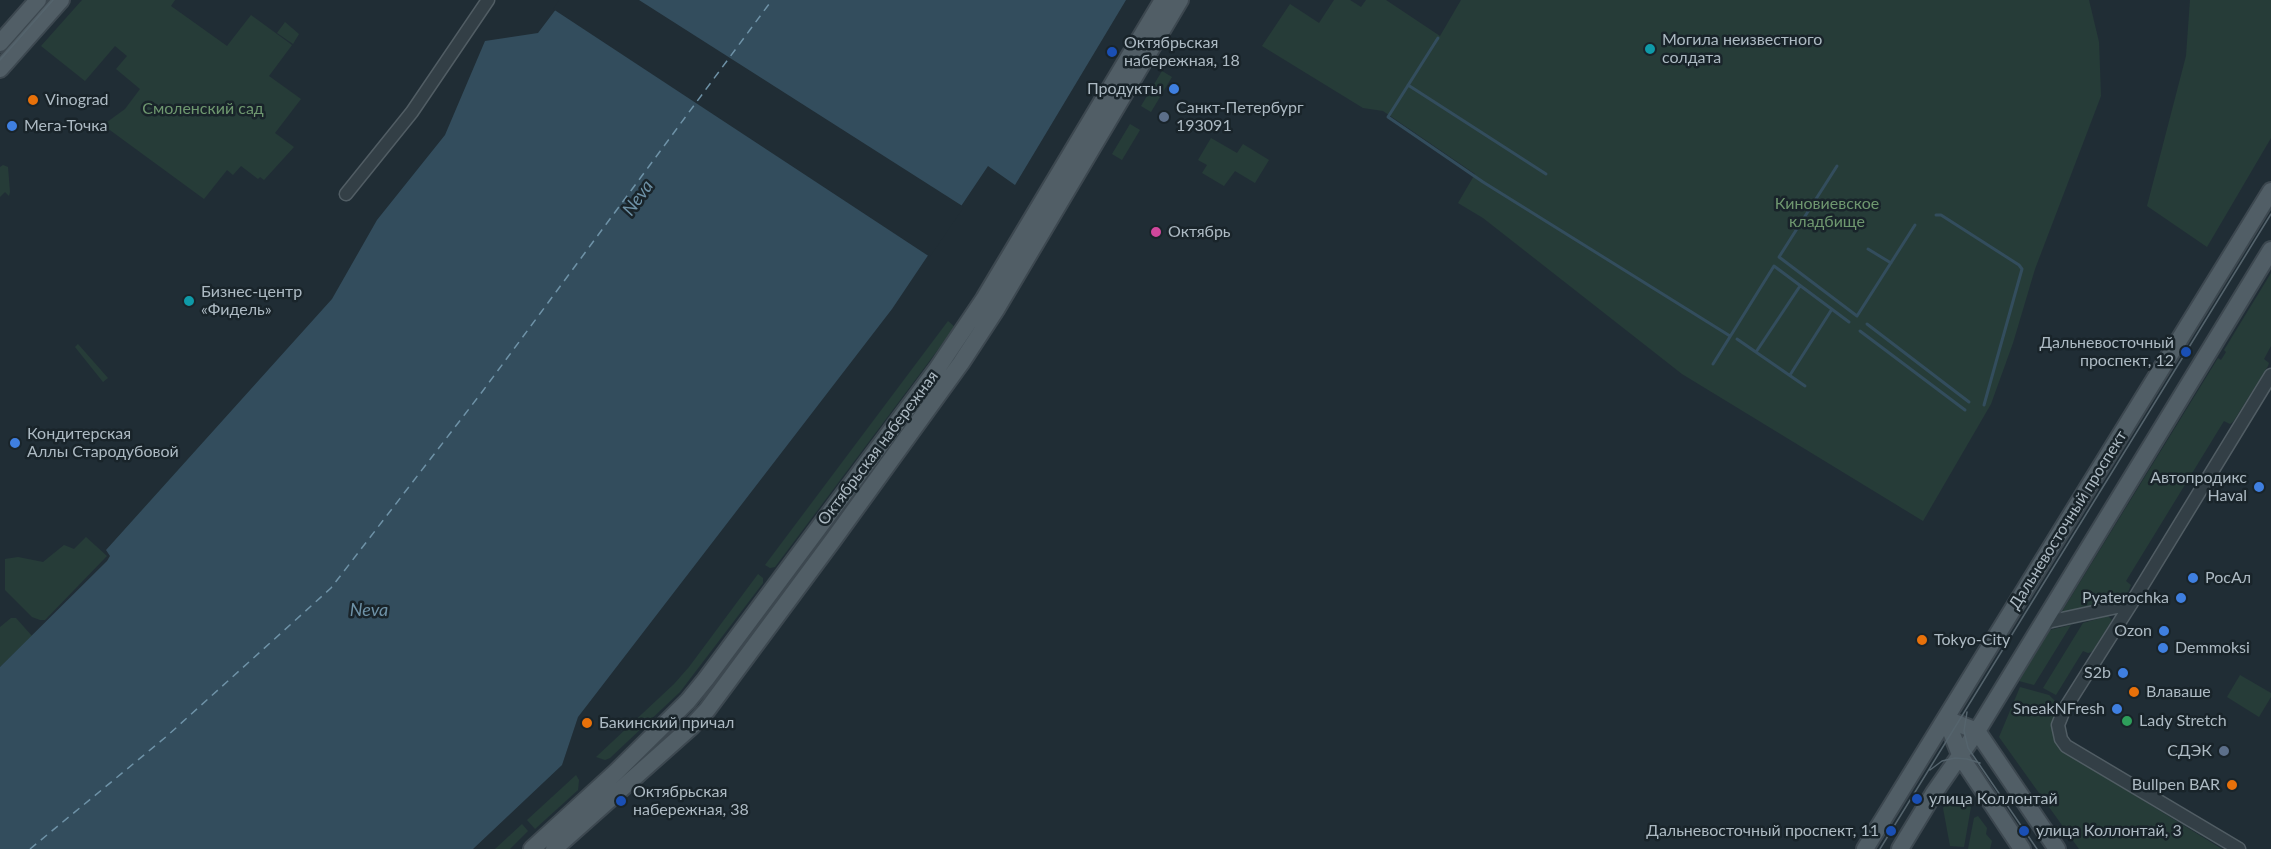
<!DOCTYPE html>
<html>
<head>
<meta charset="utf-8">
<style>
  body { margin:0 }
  canvas { display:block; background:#202d35 }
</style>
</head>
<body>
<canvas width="2271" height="849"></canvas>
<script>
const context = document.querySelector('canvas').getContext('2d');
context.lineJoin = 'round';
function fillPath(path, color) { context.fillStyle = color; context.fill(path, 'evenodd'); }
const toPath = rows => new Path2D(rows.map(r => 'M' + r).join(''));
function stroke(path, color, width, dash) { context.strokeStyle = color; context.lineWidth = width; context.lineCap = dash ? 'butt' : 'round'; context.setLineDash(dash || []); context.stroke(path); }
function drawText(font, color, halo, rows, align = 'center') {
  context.font = font + ' Lato,sans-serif'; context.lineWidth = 5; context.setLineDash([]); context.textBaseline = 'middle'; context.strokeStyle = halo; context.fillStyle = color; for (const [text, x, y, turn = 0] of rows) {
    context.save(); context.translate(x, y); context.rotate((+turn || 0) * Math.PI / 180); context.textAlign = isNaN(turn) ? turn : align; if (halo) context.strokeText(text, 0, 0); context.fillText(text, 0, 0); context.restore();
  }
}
fillPath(toPath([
  [82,0,175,0,171,6,227,46,251,15,292,45,269,76,301,99,275,133,294,147,264,180,260,177,258,179,241,166,233,175,227,170,204,199,103,125,125,109,140,89,116,69,127,56,115,46,85,81,41,46],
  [1334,0,1350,0,1361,7,1366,0,1386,0,1440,36,1461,0,2089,0,2099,42,2101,96,2035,269,2013,343,1991,404,1923,521,1682,374,1483,218,1458,203,1475,174,1383,111,1363,108,1262,46,1290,4,1319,23],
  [2190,0,2271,0,2271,138,2207,247,2147,206,2186,56],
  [285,22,299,34,293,44,277,33],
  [1162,71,1172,77,1151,112,1141,106],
  [1130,124,1140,130,1122,160,1112,154],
  [1211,138,1237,153,1243,144,1269,160,1255,183,1235,171,1224,186,1202,173,1207,165,1198,160],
  [3,165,8,167,10,192,9,196,5,192,0,197,0,167],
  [2271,273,2271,346,2264,359,2269,363,2268,366,2233,422,2230,424,2224,421,2126,581,2131,585,2128,592,2117,600,2061,613,2218,358,2221,360,2226,352,2224,350],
  [948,321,955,327,775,567,770,568,765,565],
  [78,344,108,378,103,382,75,347],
  [86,537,107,556,45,620,40,620,32,617,5,590,5,559,18,557,43,562,64,545,74,549],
  [758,574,763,578,763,583,680,692,610,758,605,760,596,757,674,684,689,667],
  [2108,616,2112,620,2092,652,2088,653,2083,651,2056,695,2043,688,2083,623],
  [11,618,16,618,32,636,0,667,0,627],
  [2071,625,2034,685,2019,681,2050,630],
  [2240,675,2271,693,2271,697,2259,717,2227,697],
  [2020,687,2049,695,2061,707,2051,725,2055,741,2069,755,2222,849,2079,849,1999,737],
  [576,775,579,780,578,790,535,829,527,820],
  [1956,795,1965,799,1971,807,1964,847,1950,846,1943,808,1948,798],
  [1978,816,1987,828,1986,834,1992,841,1990,849,1968,849,1974,818],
  [522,824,528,831,510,849,495,849]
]), '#263c38');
fillPath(toPath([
  [563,0,1126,0,1015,185,988,166,892,309,578,717,562,765,473,849,0,849,0,667,107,561,110,556,106,550,332,299,377,220,445,135,485,41,538,33]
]), '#334d5d');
fillPath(toPath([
  [559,0,639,0,964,207,930,257,553,9]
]), '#202d35');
stroke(toPath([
  [1438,38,1388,117,1483,182,1730,336],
  [1408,85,1546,174],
  [1837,166,1779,257,1857,316,1915,225],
  [1936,215,1941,215,2019,265,2022,269,1984,405],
  [1868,249,1891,263],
  [1867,324,1969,402],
  [1860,331,1965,410],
  [1737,339,1805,386],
  [1756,352,1800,286],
  [1713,364,1774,266,1849,322],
  [1790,375,1832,309]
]), '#334d5d', 3);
stroke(toPath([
  [30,849,167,736,331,588,482,392,772,0]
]), '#6e92a7', 1.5, [8, 6]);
const minor = toPath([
  [346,194,412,112,488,0],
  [2131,604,2064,710,2058,725,2061,739,2066,746,2239,849],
  [2043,623,2131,604,2271,375]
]);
const major = toPath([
  [0,43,38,0],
  [0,69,61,0],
  [1946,719,1977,731,2057,849],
  [1946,719,1961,757,2022,849],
  [532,849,616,772,688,701,706,679,937,369,984,299,1163,0],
  [554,849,692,726,707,710,833,540,961,363,997,308,1180,0],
  [1865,849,2271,191],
  [1900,849,1934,793,1977,731,2271,250]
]);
stroke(minor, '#515d64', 15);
stroke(major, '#3d4850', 20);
stroke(minor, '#333f46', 12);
stroke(major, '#515e66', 16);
stroke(toPath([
  [0,60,53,0],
  [1967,712,1964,731,1968,748,2037,849],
  [1930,770,1942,761,1955,758,1967,759,1980,763],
  [1880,849,2271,214]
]), '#55646d', 1.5);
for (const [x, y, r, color] of [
  [1650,49,6,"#0f9aa8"],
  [1112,52,6,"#1a4fb4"],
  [1174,89,6,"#3f7fe0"],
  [33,100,6,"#e8710a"],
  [1164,117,6,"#5c6f8a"],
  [12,126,6,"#3f7fe0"],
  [1156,232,6,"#d1479c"],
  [189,301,6,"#0f9aa8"],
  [2186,352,6,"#1a4fb4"],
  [15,443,6,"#3f7fe0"],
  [2259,487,6,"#3f7fe0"],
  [2193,578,6,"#3f7fe0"],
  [2181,598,6,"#3f7fe0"],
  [2164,631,6,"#3f7fe0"],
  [1922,640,6,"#e8710a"],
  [2163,648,6,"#3f7fe0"],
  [2123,673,6,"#3f7fe0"],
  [2134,692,6,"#e8710a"],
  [2117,709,6,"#3f7fe0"],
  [2127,721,6,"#2e9e5b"],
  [587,723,6,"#e8710a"],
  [2224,751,6,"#5c6f8a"],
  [2232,785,6,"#e8710a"],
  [1917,799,6,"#1a4fb4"],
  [621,801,6,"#1a4fb4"],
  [1891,831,6,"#1a4fb4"],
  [2024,831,6,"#1a4fb4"]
]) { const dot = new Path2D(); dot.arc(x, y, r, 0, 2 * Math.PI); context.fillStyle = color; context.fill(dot); stroke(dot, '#19242a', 2); }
drawText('16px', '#adbac3', '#19242a', [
  ["Могила неизвестного",1662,40],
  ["солдата",1662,58],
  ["Октябрьская",1124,43],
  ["набережная, 18",1124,61],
  ["Продукты",1162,89,"right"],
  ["Vinograd",45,100],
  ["Санкт-Петербург",1176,108],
  ["193091",1176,126],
  ["Мега-Точка",24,126],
  ["Октябрь",1168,232],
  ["Бизнес-центр",201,292],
  ["«Фидель»",201,310],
  ["Дальневосточный",2174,343,"right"],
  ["проспект, 12",2174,361,"right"],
  ["Кондитерская",27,434],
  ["Аллы Стародубовой",27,452],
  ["Автопродикс",2247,478,"right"],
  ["Haval",2247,496,"right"],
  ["РосАл",2205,578],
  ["Pyaterochka",2169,598,"right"],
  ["Ozon",2152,631,"right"],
  ["Tokyo-City",1934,640],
  ["Demmoksi",2175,648],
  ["S2b",2111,673,"right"],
  ["Влаваше",2146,692],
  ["SneakNFresh",2105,709,"right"],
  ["Lady Stretch",2139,721],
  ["Бакинский причал",599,723],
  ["СДЭК",2212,751,"right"],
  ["Bullpen BAR",2220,785,"right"],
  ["Октябрьская",633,792],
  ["набережная, 38",633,810],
  ["улица Коллонтай",1929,799],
  ["Дальневосточный проспект, 11",1879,831,"right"],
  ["улица Коллонтай, 3",2036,831]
], 'left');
drawText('16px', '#6e976f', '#19242a', [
  ["Смоленский сад",203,109],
  ["Киновиевское",1827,204],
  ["кладбище",1827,222]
]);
drawText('16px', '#adbac3', '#19242a', [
  ["Октябрьская набережная",878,448,-53],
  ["Дальневосточный проспект",2068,520,-58]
]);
drawText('italic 18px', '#6e92a7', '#19242a', [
  ["Neva",638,198,-54],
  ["Neva",369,610]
]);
</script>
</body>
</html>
